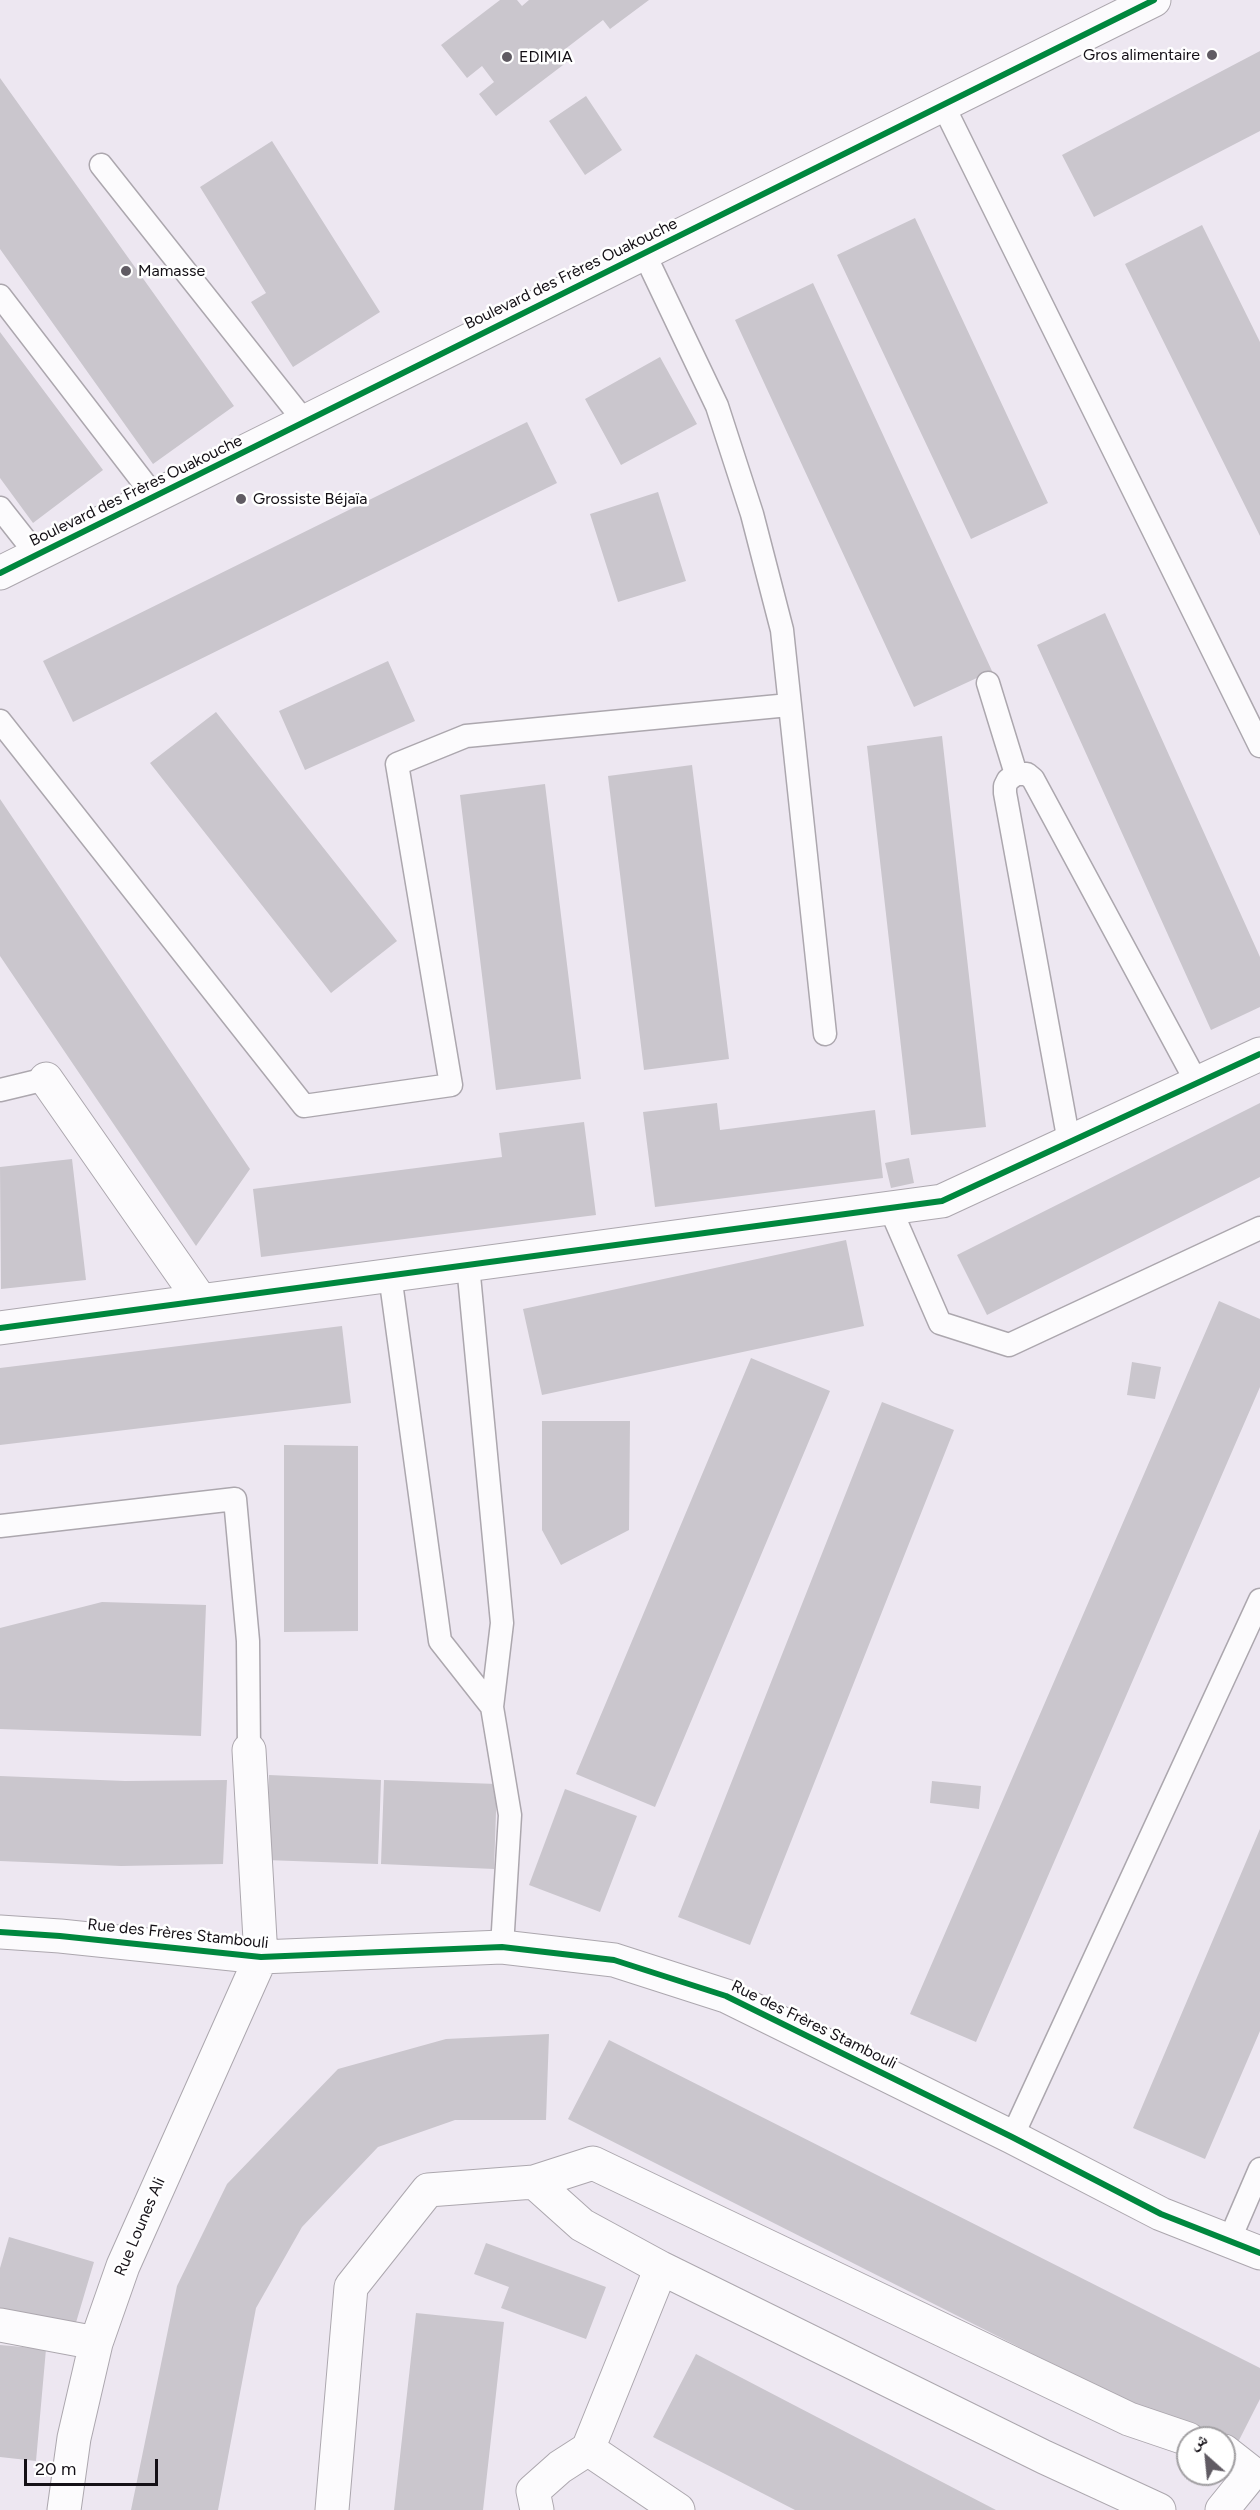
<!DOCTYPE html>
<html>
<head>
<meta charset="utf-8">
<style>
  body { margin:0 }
  #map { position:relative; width:1260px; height:2510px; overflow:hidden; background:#ede7f1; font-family:Figtree,"Noto Naskh Arabic",sans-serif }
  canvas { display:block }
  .north { position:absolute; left:1176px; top:2426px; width:60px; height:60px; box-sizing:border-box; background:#fff; border:2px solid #a19fa2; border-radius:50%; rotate:333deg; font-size:16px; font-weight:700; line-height:24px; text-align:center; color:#141016 }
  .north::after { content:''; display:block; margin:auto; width:21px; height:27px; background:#605b63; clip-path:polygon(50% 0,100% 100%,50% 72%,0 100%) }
  .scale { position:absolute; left:24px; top:2459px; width:134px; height:27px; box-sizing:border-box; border:3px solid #141016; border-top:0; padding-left:8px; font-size:18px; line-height:21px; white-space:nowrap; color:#141016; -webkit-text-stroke:4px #fff; paint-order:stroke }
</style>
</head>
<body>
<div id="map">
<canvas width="1260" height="2510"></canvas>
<div class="north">ش</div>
<div class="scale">20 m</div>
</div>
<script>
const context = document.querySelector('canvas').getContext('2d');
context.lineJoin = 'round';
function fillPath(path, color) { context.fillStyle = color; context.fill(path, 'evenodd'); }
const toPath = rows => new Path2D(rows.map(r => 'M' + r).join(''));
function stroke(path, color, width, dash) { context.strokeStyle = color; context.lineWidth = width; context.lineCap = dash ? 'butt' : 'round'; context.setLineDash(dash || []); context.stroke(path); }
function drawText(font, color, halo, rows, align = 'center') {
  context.font = font + ' Figtree,sans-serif'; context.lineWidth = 5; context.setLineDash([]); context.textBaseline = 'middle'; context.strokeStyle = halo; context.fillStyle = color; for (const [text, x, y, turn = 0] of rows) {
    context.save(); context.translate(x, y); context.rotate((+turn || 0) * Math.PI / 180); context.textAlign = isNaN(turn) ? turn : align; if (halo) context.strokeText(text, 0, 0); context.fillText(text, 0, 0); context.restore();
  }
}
fillPath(toPath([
  [500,0,517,0,522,6,529,0,649,0,610,29,603,20,560,53,567,62,496,116,479,94,494,82,482,66,467,78,441,45],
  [1260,51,1260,131,1094,217,1062,155],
  [0,78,234,406,153,464,0,249],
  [586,96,622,150,585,175,549,121],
  [272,141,380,312,293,367,251,302,266,293,200,187],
  [915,218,1048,503,971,539,837,255],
  [1202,225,1260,342,1260,536,1125,264],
  [813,283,992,671,914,707,735,320],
  [0,332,103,470,33,523,0,478],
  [660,357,697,424,621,465,585,399],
  [527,422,557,483,73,722,43,661],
  [658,492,686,581,618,602,590,514],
  [1105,613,1260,957,1260,1007,1211,1030,1037,645],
  [388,661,415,721,305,770,279,711],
  [216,712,397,941,331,993,150,763],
  [942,736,986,1127,911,1135,867,746],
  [692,765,729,1059,644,1070,608,776],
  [545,784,581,1079,496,1090,460,795],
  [0,799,250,1169,196,1246,0,956],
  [717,1103,720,1130,875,1110,883,1178,655,1207,643,1112],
  [1260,1103,1260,1177,987,1315,957,1255],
  [584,1122,596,1215,261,1257,253,1189,502,1157,499,1133],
  [909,1158,914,1183,891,1188,885,1163],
  [72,1159,86,1280,1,1289,0,1167],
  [846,1240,864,1326,542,1395,523,1309],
  [1219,1301,1260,1319,1260,1387,976,2042,910,2014],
  [342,1326,351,1403,0,1445,0,1368],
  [751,1358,830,1391,655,1807,576,1774],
  [1132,1362,1161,1367,1155,1399,1127,1395],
  [882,1402,954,1430,750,1945,678,1917],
  [542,1421,630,1421,629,1530,561,1565,542,1530],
  [284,1445,358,1446,358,1631,284,1632],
  [102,1602,206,1605,201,1736,0,1729,0,1628],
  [269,1775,381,1780,378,1864,265,1860],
  [0,1776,125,1781,227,1780,223,1864,121,1866,0,1861],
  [384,1780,497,1784,494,1869,381,1864],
  [932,1781,981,1786,979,1809,930,1803],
  [565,1789,637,1816,600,1912,529,1885],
  [1260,1829,1260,2031,1205,2159,1133,2128],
  [549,2034,546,2120,455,2120,378,2147,302,2227,256,2308,218,2510,131,2510,177,2286,227,2184,338,2069,446,2039],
  [609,2040,1260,2368,1260,2399,1232,2454,1224,2438,1199,2438,568,2119],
  [9,2237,94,2262,72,2336,0,2315,0,2268],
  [486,2243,606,2287,586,2339,501,2308,509,2287,474,2274],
  [416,2313,504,2322,483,2510,394,2510],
  [0,2345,46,2349,36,2461,0,2457],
  [696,2354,790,2403,996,2510,795,2510,653,2437]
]), '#cac6cd');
const lane = toPath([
  [943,105,1260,746],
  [101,165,305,422],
  [644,253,717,406,752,514,782,630,825,1034],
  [0,296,154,496],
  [0,508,37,555],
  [988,683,1016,774],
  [0,721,304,1106,451,1085,397,764,466,736,789,705],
  [0,1090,46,1079],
  [1069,1142,1005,793,1005,786,1008,780,1016,774,1027,774,1033,779,1197,1083],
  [890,1208,940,1323,1009,1345,1260,1228],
  [468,1265,502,1623,492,1707,510,1815,502,1947],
  [390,1275,440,1641,492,1707],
  [0,1526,235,1499,248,1641,249,1750],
  [1012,2137,1260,1600],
  [1229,2241,1260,2169]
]);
const street = toPath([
  [0,573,1154,0],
  [46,1079,201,1301],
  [0,1328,942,1201,1260,1054],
  [0,1932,60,1936,261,1957,502,1947,614,1960,726,1996,1012,2137,1161,2214,1260,2253],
  [534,2182,582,2225,661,2268,1044,2457,1159,2510],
  [0,2325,96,2343],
  [588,2449,678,2510],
  [64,2510,74,2438,96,2343,123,2266,261,1957,249,1750],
  [332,2510,351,2287,428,2190,534,2182,593,2163,1129,2419,1188,2439],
  [537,2510,533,2491,560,2467,588,2449,661,2268],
  [1222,2510,1252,2473,1224,2451]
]);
stroke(lane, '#aca7ae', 25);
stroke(street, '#aca7ae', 35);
stroke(lane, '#fcfbfd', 22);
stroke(street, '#fcfbfd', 33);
stroke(toPath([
  [0,573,1154,0],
  [0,1328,942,1201,1260,1054],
  [0,1932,60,1936,261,1957,502,1947,614,1960,726,1996,1012,2137,1161,2214,1260,2253]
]), '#00873e', 6);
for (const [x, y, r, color] of [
  [1212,55,6,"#605b63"],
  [507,57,6,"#605b63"],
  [126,271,6,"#605b63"],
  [241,499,6,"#605b63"]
]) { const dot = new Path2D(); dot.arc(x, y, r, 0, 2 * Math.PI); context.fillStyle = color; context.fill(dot); stroke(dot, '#fff', 2); }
drawText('16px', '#141016', '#fff', [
  ["Gros alimentaire",1200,55,"right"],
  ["EDIMIA",519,57],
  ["Mamasse",138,271],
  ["Grossiste Béjaïa",253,499]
], 'left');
drawText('16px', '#141016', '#fff', [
  ["Boulevard des Frères Ouakouche",571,274,-26],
  ["Boulevard des Frères Ouakouche",136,491,-26],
  ["Rue des Frères Stambouli",178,1934,6],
  ["Rue des Frères Stambouli",814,2025,26],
  ["Rue Lounes Ali",140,2227,-67]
]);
</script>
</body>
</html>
